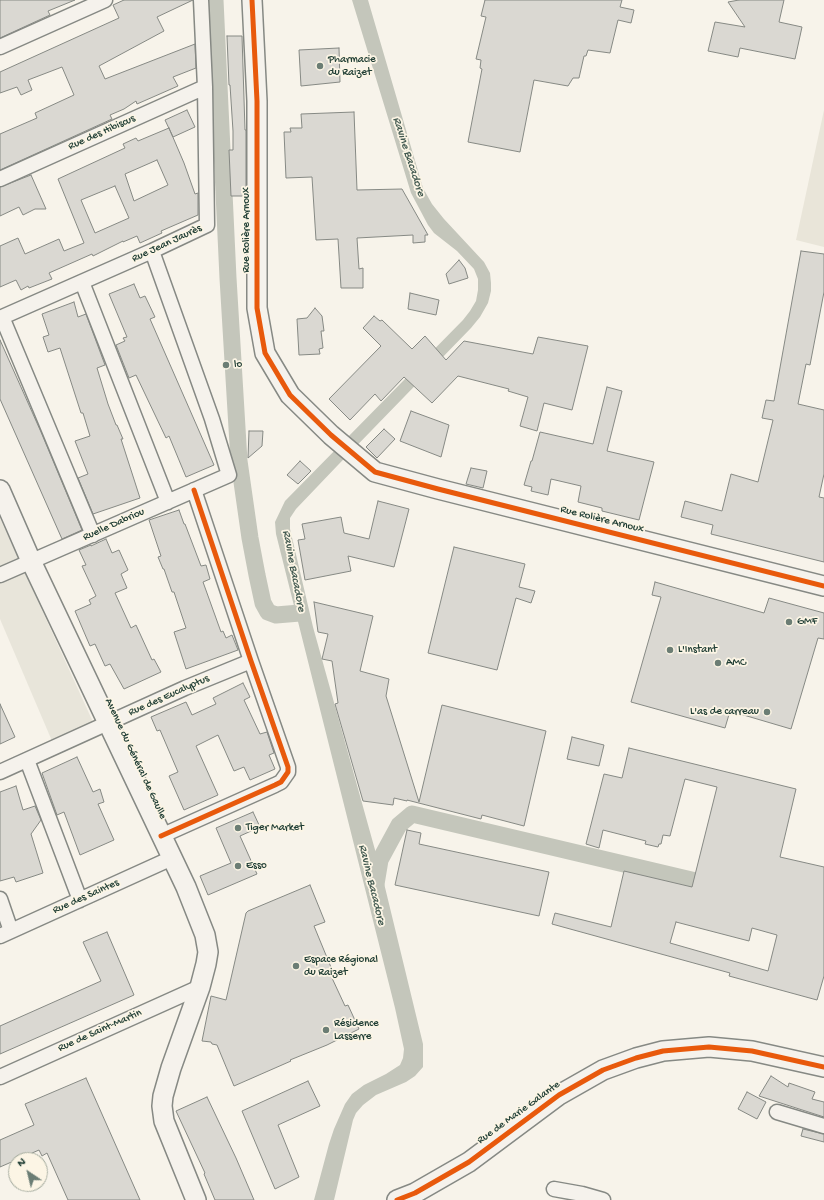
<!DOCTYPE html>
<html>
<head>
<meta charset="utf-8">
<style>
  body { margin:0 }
  #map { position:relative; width:824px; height:1200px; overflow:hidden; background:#f7f3ea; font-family:"Gochi Hand",sans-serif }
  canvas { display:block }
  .north { position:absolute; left:8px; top:1152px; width:40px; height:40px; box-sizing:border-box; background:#fcf5e5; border:1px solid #a4ab9e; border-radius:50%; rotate:325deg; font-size:11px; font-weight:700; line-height:16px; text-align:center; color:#1f3d34 }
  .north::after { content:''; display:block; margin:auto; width:14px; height:18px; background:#6b7d74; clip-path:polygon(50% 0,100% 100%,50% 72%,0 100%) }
</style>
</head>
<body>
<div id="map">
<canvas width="824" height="1200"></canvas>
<div class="north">N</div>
</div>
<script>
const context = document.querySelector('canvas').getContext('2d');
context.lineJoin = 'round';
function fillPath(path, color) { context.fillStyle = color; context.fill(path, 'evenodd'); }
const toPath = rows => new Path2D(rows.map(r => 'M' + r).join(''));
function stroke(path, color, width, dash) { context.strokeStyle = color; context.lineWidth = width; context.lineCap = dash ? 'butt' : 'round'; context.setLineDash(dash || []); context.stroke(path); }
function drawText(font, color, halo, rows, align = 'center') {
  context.font = font + ' "Gochi Hand",sans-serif'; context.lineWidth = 3.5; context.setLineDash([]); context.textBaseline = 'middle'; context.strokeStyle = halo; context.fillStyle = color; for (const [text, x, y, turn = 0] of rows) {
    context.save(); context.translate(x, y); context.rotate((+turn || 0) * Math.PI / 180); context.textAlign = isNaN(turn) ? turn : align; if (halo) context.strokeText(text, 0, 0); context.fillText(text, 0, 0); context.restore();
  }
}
fillPath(toPath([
  [824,110,824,247,796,240]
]), '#e9e5d9');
fillPath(toPath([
  [0,518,93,722,52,741,0,619]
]), '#e8e5da');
fillPath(toPath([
  [352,0,368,0,423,188,432,204,444,219,484,262,490,273,491,283,491,291,488,303,480,317,471,328,338,465,296,509,290,518,290,529,313,627,382,875,423,1044,423,1067,415,1076,406,1082,376,1095,363,1105,356,1113,353,1120,334,1200,314,1200,329,1144,334,1129,345,1104,352,1094,364,1085,386,1074,400,1065,403,1058,404,1049,395,1008,276,534,275,522,285,501,463,320,470,311,476,301,478,290,478,279,474,269,457,251,434,233,428,225,411,193]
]), '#c4c6bb');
stroke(toPath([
  [215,0,228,278,239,461,250,538,257,575,263,603,268,612,276,615,300,613],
  [375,890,380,860,399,825,412,814,717,886]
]), '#c4c6bb', 17);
const building = toPath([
  [0,0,75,0,48,11,50,15,0,38,0,0],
  [124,0,193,0,157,17,164,31,99,66,105,79,195,44,196,68,173,77,178,86,137,104,136,101,124,109,110,115,112,119,0,170,0,134,37,118,35,113,74,95,62,67,28,80,32,90,21,95,17,87,0,93,0,72,119,18,113,5,124,0],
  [485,0,622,0,620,7,634,10,631,23,618,20,610,53,588,50,586,56,584,56,579,78,573,78,568,86,534,80,520,152,468,142,482,69,480,68,481,60,476,59,486,17,481,16,485,0],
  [739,0,784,0,779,22,802,27,795,59,740,48,738,57,708,51,715,22,745,27,728,2,739,0],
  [227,36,242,36,245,130,246,130,246,196,231,196,229,150,233,150,233,131,230,85,229,85,227,36],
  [339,48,340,82,301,86,299,50,339,48],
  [187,110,195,127,173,137,165,120,187,110],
  [354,112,357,190,402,189,428,235,425,235,425,242,413,243,413,235,357,238,359,269,363,268,363,288,341,288,338,239,316,240,312,177,286,178,284,132,291,132,290,128,302,128,301,114,354,112],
  [169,128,184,163,195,194,198,193,198,215,161,231,162,233,140,243,137,236,123,242,123,241,93,256,92,254,49,273,52,279,29,288,28,286,21,290,16,280,0,287,0,246,18,238,25,254,59,239,64,251,84,243,58,179,125,148,123,144,136,138,138,141,169,128],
  [157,160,168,185,134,201,125,174,157,160],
  [115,186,129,218,95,233,81,200,115,186],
  [31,175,46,209,35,209,23,215,19,207,0,216,0,187,31,175],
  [801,251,824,254,824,292,810,365,806,364,798,404,824,410,824,474,819,497,824,498,824,562,711,534,713,525,681,517,685,501,722,511,731,474,758,482,773,420,762,418,766,400,774,401,801,251],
  [459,260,465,268,468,278,449,284,446,274,459,260],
  [134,284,140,298,145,296,155,317,150,319,214,465,186,477,169,436,166,438,136,375,129,378,116,345,125,341,123,338,127,337,109,294,134,284],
  [410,293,439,300,436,315,408,309,410,293],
  [74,302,78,317,86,314,105,365,97,368,108,404,116,425,117,425,123,439,121,439,140,498,93,514,78,478,88,474,75,441,90,436,83,413,81,413,60,348,48,352,43,337,49,335,42,314,74,302],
  [315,308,322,316,324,331,321,331,323,348,319,349,320,354,299,355,297,319,307,318,315,308],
  [374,316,380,321,382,320,412,349,425,336,446,360,464,341,533,354,538,337,588,346,572,410,544,403,537,431,520,426,528,397,508,391,509,389,458,376,432,403,404,377,381,401,375,394,350,420,329,399,381,346,363,328,374,316],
  [0,340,41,432,82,530,62,539,0,399,0,340],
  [607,387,622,391,607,451,654,462,639,520,602,511,602,508,578,502,581,486,551,479,548,495,531,491,532,487,524,485,531,461,532,461,540,432,593,444,607,387],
  [411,411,449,425,441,457,400,441,411,411],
  [384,429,395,439,377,458,366,447,384,429],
  [249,431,263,431,262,446,248,458,249,431],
  [300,461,311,471,298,484,287,475,300,461],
  [471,468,487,471,483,488,466,484,471,468],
  [378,501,409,509,394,567,348,556,351,571,305,580,298,540,305,539,302,524,341,517,344,533,369,539,378,501],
  [179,510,184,524,185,524,201,566,206,565,210,579,203,582,221,632,223,631,226,638,232,635,238,650,186,669,174,632,186,628,174,592,172,592,164,569,163,569,158,557,161,556,149,520,179,510],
  [106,539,112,553,119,550,128,570,121,574,127,588,115,593,131,628,136,625,152,660,154,659,161,672,124,689,110,664,105,666,95,644,90,646,75,611,91,604,89,600,96,596,82,566,86,565,79,550,91,545,91,546,106,539],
  [454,547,525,564,519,587,535,591,531,603,516,598,497,670,428,653,454,547],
  [655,582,764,613,769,598,824,613,824,639,818,638,791,729,730,711,725,728,631,702,661,597,652,595,655,582],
  [314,602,373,616,360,671,389,679,386,696,419,802,442,705,546,731,524,826,482,815,481,819,407,800,407,801,394,798,393,805,363,801,335,704,338,703,332,661,322,659,328,634,318,632,314,602],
  [243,683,250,697,244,700,260,734,267,732,274,753,269,755,275,769,250,780,244,767,234,771,218,735,196,746,218,795,184,810,169,776,178,772,160,730,157,731,151,717,186,702,192,715,216,704,213,698,243,683],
  [0,704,15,737,0,744,0,704],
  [572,737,604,745,599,766,567,759,572,737],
  [629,748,796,789,780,857,824,867,824,976,817,1000,729,976,730,973,552,924,555,913,611,927,624,871,692,887,717,787,685,779,670,836,663,835,661,844,659,844,658,847,645,844,646,841,603,830,599,848,586,844,604,774,622,778,629,748],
  [676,922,749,941,752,928,777,935,768,971,670,943,676,922],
  [77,757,93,792,100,789,104,802,98,804,114,840,80,855,64,812,57,815,42,773,77,757],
  [16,786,23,810,35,806,41,820,31,834,43,873,16,882,14,877,0,881,0,792,16,786],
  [253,812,260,827,240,836,257,874,208,895,200,876,231,863,216,828,253,812],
  [407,830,421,833,419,844,549,872,539,916,395,885,407,830],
  [310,885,325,922,314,926,335,977,332,978,345,1006,348,1005,359,1029,327,1045,290,1060,291,1061,234,1086,217,1045,212,1044,211,1042,202,1041,211,996,226,1000,246,913,248,911,310,885],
  [107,932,134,995,0,1054,0,1026,101,981,83,942,107,932],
  [771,1076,788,1087,789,1083,815,1092,812,1099,824,1102,824,1117,759,1096,771,1076],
  [86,1078,140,1200,68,1200,47,1153,42,1156,39,1150,0,1167,0,1140,34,1125,25,1104,86,1078],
  [308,1081,320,1106,278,1125,299,1177,275,1189,242,1111,308,1081],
  [747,1092,766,1102,757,1119,738,1109,747,1092],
  [207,1097,236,1158,254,1200,215,1200,204,1174,205,1173,176,1111,207,1097],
  [803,1129,824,1134,824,1142,801,1136,803,1129]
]);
fillPath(building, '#dad8d2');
stroke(building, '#868984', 1);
const street = toPath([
  [0,47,105,0],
  [0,179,205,87],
  [82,282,168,502],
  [2,317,93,535],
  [0,318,152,251,207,225,205,87,201,0],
  [0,575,229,475,212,419,152,251],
  [27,760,80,900],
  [0,772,185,688,251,661],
  [161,836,275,785,281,782,288,772,288,767,251,661,194,490],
  [0,899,11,931],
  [0,936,172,858],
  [0,1077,200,987],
  [777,1112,824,1126],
  [554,1189,582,1194,603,1200]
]);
const secondary = toPath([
  [252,0,257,101,257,308,265,353,290,395,331,435,375,472,438,489,824,586],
  [0,490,31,561,186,887,205,935,208,952,206,964,200,987,171,1068,163,1096,162,1106,164,1121,196,1200],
  [397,1200,415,1193,469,1162,559,1095,603,1070,636,1058,663,1051,709,1047,752,1051,824,1067]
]);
stroke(street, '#868984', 17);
stroke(secondary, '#868984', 22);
stroke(street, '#f5f2ec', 14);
stroke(secondary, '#f5f2ec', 19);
stroke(toPath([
  [252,0,257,101,257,308,265,353,290,395,331,435,375,472,438,489,824,586],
  [161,836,275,785,281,782,288,772,288,767,251,661,194,490],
  [397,1200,415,1193,469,1162,559,1095,603,1070,636,1058,663,1051,709,1047,752,1051,824,1067]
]), '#e8590c', 5);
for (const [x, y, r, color] of [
  [320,66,4,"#6b7d74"],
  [226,365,4,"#6b7d74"],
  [789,622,4,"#6b7d74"],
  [670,650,4,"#6b7d74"],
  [718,663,4,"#6b7d74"],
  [767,712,4,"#6b7d74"],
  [238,828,4,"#6b7d74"],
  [238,866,4,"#6b7d74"],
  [296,966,4,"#6b7d74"],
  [326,1030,4,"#6b7d74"]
]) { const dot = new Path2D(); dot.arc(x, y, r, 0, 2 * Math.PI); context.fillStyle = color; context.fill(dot); stroke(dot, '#fcf5e5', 1.5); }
drawText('11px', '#1f3d34', '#fcf5e5', [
  ["Pharmacie",328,60],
  ["du Raizet",328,73],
  ["lo",234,365],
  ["GMF",797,622],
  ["L'Instant",678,650],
  ["AMC",726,663],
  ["L'as de carreau",759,712,"right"],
  ["Tiger Market",246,828],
  ["Esso",246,866],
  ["Espace Régional",304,960],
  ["du Raizet",304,973],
  ["Résidence",334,1024],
  ["Lasserre",334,1037]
], 'left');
drawText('11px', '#1f3d34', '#fcf5e5', [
  ["Rue des Hibiscus",102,133,-24],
  ["Rue Rolière Arnoux",247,230,-90],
  ["Rue Jean Jaurès",167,244,-25],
  ["Rue Rolière Arnoux",602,520,14],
  ["Ruelle Dabriou",114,525,-24],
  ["Rue des Eucalyptus",169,696,-24],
  ["Avenue du Général de Gaulle",135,759,65],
  ["Rue des Saintes",86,897,-24],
  ["Rue de Saint-Martin",100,1031,-24],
  ["Rue de Marie Galante",519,1113,-36]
]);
drawText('italic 12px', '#435a51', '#fcf5e5', [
  ["Ravine Bacadore",408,157,72],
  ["Ravine Bacadore",293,571,79],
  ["Ravine Bacadore",371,885,76]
]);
</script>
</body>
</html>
